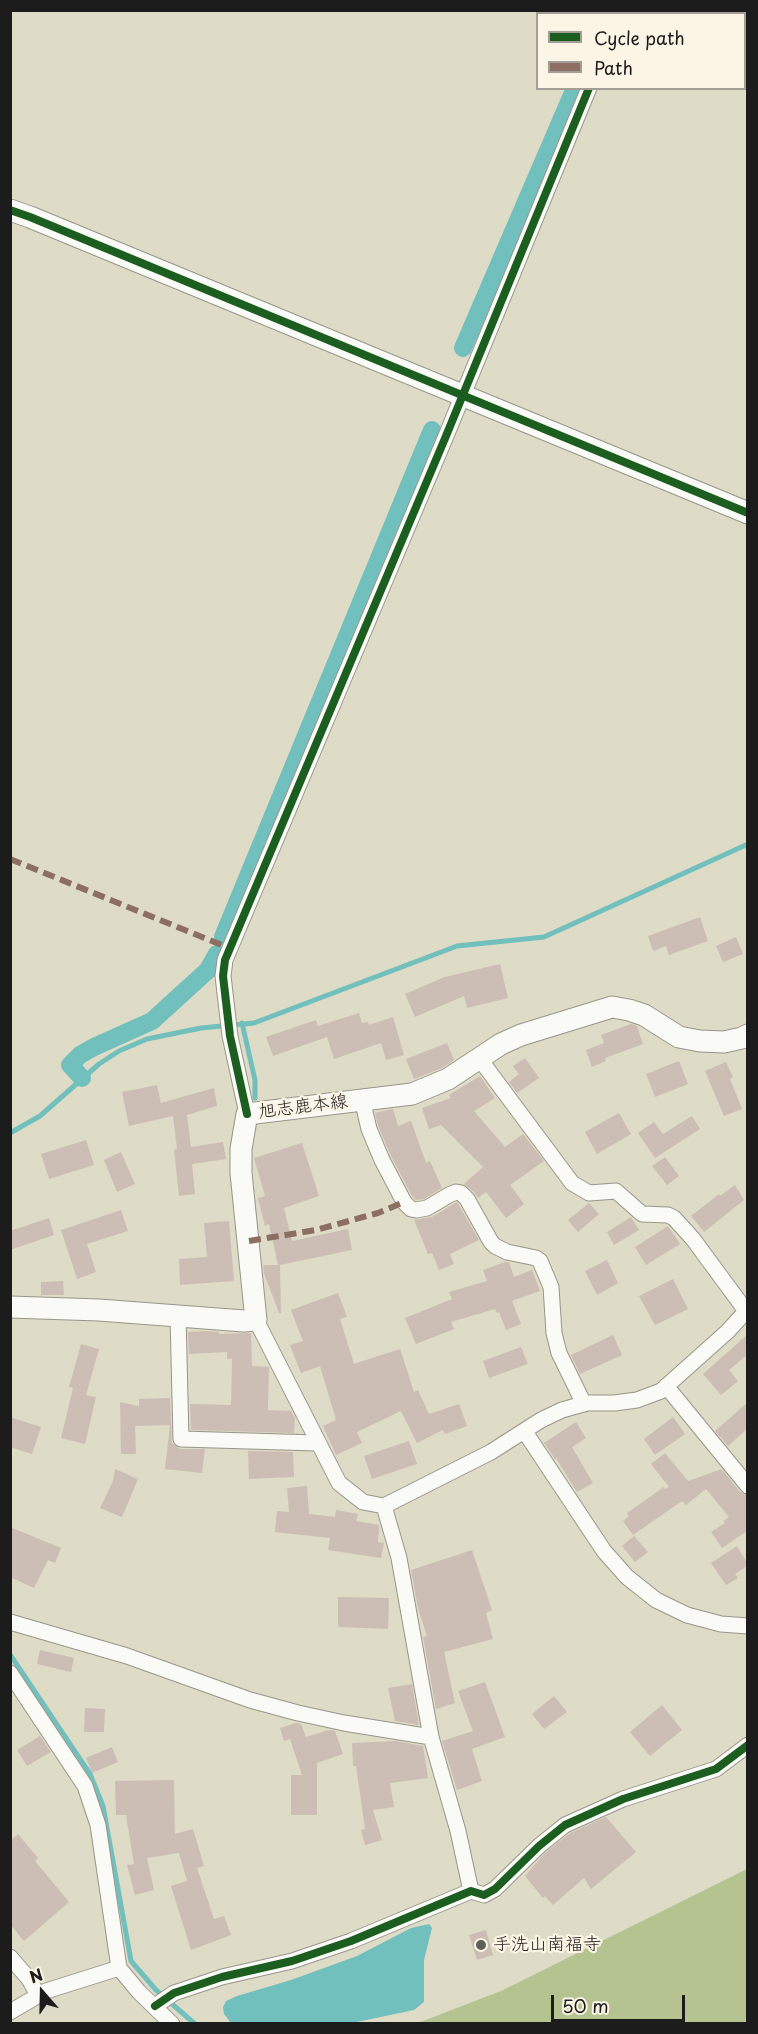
<!DOCTYPE html>
<html>
<head>
<meta charset="utf-8">
<style>
  body { margin:0 }
  #map { position:relative; width:758px; height:2034px; overflow:hidden; background:#dedbc6; font-family:"Playpen Sans",sans-serif }
  canvas { display:block }
  .frame { position:absolute; inset:0; border:12px solid #1c1c1c; pointer-events:none }
  .legend { position:absolute; left:536px; top:12px; width:210px; height:78px; box-sizing:border-box; background:#fcf5e5; border:2px solid #a29e95; margin:0; padding:8px 10px; list-style:none; font-size:18px; color:#1c1c1c }
  .legend li { display:flex; align-items:center; gap:12px; height:30px }
  .legend b { width:30px; border:2px solid #a29e95 }
  .north { position:absolute; left:12px; top:1962px; width:60px; height:60px; -webkit-text-stroke:4px #fcf5e5; paint-order:stroke; rotate:340deg; font-size:16px; font-weight:700; line-height:24px; text-align:center; color:#1c1c1c }
  .north::after { content:''; display:block; margin:auto; width:21px; height:27px; background:#1c1c1c; clip-path:polygon(50% 0,100% 100%,50% 72%,0 100%) }
  .scale { position:absolute; left:551px; top:1995px; width:134px; height:27px; box-sizing:border-box; border:3px solid #1c1c1c; border-top:0; padding-left:8px; font-size:18px; line-height:21px; white-space:nowrap; color:#1c1c1c; -webkit-text-stroke:4px #fcf5e5; paint-order:stroke }
</style>
</head>
<body>
<div id="map">
<canvas width="758" height="2034"></canvas>
<div class="frame"></div>
<ul class="legend">
<li><b style="height:8px;background:#1b5e20"></b>Cycle path</li>
<li><b style="height:8px;background:#8d6e63"></b>Path</li>
</ul>
<div class="north">N</div>
<div class="scale">50 m</div>
</div>
<script>
const context = document.querySelector('canvas').getContext('2d');
context.lineJoin = 'round';
function fillPath(path, color) { context.fillStyle = color; context.fill(path, 'evenodd'); }
const toPath = rows => new Path2D(rows.map(r => 'M' + r).join(''));
function stroke(path, color, width, dash) { context.strokeStyle = color; context.lineWidth = width; context.lineCap = dash ? 'butt' : 'round'; context.setLineDash(dash || []); context.stroke(path); }
function drawText(font, color, halo, rows, align = 'center') {
  context.font = font + ' "Playpen Sans","Klee One",sans-serif'; context.lineWidth = 4.5; context.setLineDash([]); context.textBaseline = 'middle'; context.strokeStyle = halo; context.fillStyle = color; for (const [text, x, y, turn = 0] of rows) {
    context.save(); context.translate(x, y); context.rotate((+turn || 0) * Math.PI / 180); context.textAlign = isNaN(turn) ? turn : align; if (halo) context.strokeText(text, 0, 0); context.fillText(text, 0, 0); context.restore();
  }
}
fillPath(toPath([
  [747,1869,747,2023,418,2023,501,1991]
]), '#b4c390');
fillPath(toPath([
  [429,1924,432,1928,424,1960,424,2002,414,2010,347,2024,231,2023,224,2014,223,2007,226,2001,237,1996,291,1980,357,1956,411,1928]
]), '#72c0be');
stroke(toPath([
  [242,1023,255,1080,255,1098],
  [10,1133,40,1116,99,1064,119,1051,147,1039,201,1028,254,1023,457,946,544,937,748,844],
  [11,1656,90,1774,103,1806,131,1961,156,1990,195,2024]
]), '#72c0be', 5);
stroke(toPath([
  [463,348,575,88],
  [223,937,432,430],
  [82,1078,70,1065,80,1055,94,1047,152,1021,208,970,217,954]
]), '#72c0be', 18);
fillPath(toPath([
  [700,917,708,941,669,955,666,946,653,951,648,936],
  [736,937,743,954,723,962,716,946],
  [500,964,508,998,467,1008,464,996,415,1017,405,994,445,977],
  [359,1013,362,1023,368,1022,369,1025,393,1017,404,1055,386,1060,381,1043,334,1059,327,1037,273,1056,266,1037,316,1020,318,1026],
  [631,1024,637,1026,643,1044,605,1058,606,1061,592,1067,586,1050,604,1043,601,1035],
  [447,1043,454,1060,442,1068,414,1079,406,1059],
  [525,1058,539,1078,517,1093,509,1082,519,1074,513,1066],
  [679,1061,688,1084,655,1097,646,1074],
  [726,1062,733,1077,730,1079,742,1109,724,1116,705,1071],
  [480,1076,495,1098,474,1111,505,1147,523,1134,544,1161,510,1185,524,1204,506,1218,486,1192,478,1198,474,1192,464,1184,483,1167,441,1125,429,1129,422,1108,451,1098,449,1095],
  [157,1085,161,1103,214,1088,217,1106,187,1115,191,1147,223,1142,226,1159,192,1164,195,1194,179,1196,174,1150,177,1149,173,1116,129,1126,122,1092],
  [393,1109,398,1126,411,1121,426,1163,430,1161,442,1188,424,1199,416,1200,412,1196,391,1156,378,1126,375,1113],
  [619,1113,631,1134,597,1154,585,1132],
  [692,1116,700,1129,655,1158,638,1133,654,1122,663,1134],
  [86,1140,94,1165,49,1179,41,1154],
  [302,1143,319,1196,284,1208,292,1241,348,1229,352,1250,280,1265,281,1313,279,1313,264,1273,263,1265,278,1265,269,1224,265,1226,258,1198,265,1196,254,1158],
  [121,1152,135,1184,117,1192,104,1160],
  [665,1157,679,1176,667,1185,652,1166],
  [735,1185,744,1200,704,1232,691,1216,719,1194,720,1196],
  [457,1202,479,1240,450,1254,454,1264,439,1270,432,1253,428,1254,414,1220,432,1217],
  [589,1203,599,1214,578,1232,568,1220],
  [121,1210,128,1231,87,1244,96,1272,77,1279,61,1230],
  [631,1217,639,1230,614,1245,607,1232],
  [49,1218,54,1235,10,1250,10,1231],
  [229,1221,234,1281,180,1285,179,1259,207,1257,204,1223],
  [668,1226,680,1244,646,1265,635,1247],
  [607,1260,618,1283,597,1295,585,1271],
  [505,1262,509,1262,514,1277,532,1270,540,1291,512,1301,521,1324,506,1330,499,1312,497,1313,495,1309,451,1322,454,1329,416,1344,405,1318,452,1299,449,1292,487,1281,483,1270],
  [673,1279,688,1309,655,1325,639,1296],
  [63,1281,64,1295,41,1295,41,1282],
  [338,1293,347,1317,340,1319,354,1364,400,1349,414,1392,418,1390,429,1414,459,1404,467,1426,445,1434,443,1430,417,1443,401,1411,357,1432,362,1443,336,1455,323,1426,336,1420,320,1366,301,1373,290,1345,303,1341,291,1310],
  [207,1331,219,1332,219,1334,251,1333,252,1366,269,1367,268,1410,291,1411,295,1418,294,1433,191,1430,190,1404,231,1405,232,1359,227,1359,227,1352,189,1354,188,1332],
  [613,1335,622,1355,580,1374,571,1355],
  [747,1335,747,1355,729,1370,738,1381,721,1395,703,1374],
  [81,1344,99,1349,86,1395,96,1397,85,1444,61,1438,73,1388,69,1387],
  [521,1347,528,1364,489,1378,483,1361],
  [170,1398,172,1443,180,1449,205,1449,202,1473,165,1469,170,1425,135,1426,136,1454,121,1454,120,1402,139,1406,139,1399],
  [747,1403,747,1429,728,1446,715,1431],
  [10,1417,41,1427,32,1454,10,1447],
  [673,1417,685,1434,655,1455,644,1439],
  [576,1422,586,1438,572,1447,593,1483,577,1492,556,1458,555,1459,544,1443],
  [409,1441,417,1464,372,1479,364,1456],
  [248,1451,293,1452,294,1477,249,1479],
  [665,1453,688,1481,722,1469,740,1492,747,1495,747,1531,722,1548,711,1532,725,1523,723,1521,729,1517,706,1489,686,1505,682,1501,633,1535,623,1521,629,1516,627,1513,664,1487,665,1489,669,1487,651,1464],
  [115,1469,138,1479,122,1517,100,1508,113,1481],
  [307,1486,309,1514,335,1517,336,1510,358,1514,356,1521,379,1525,378,1542,384,1543,381,1558,328,1550,330,1538,275,1532,277,1511,289,1512,287,1488],
  [10,1527,61,1548,55,1563,48,1560,34,1588,10,1577],
  [634,1536,648,1552,635,1562,622,1546],
  [737,1546,747,1563,747,1566,735,1574,738,1578,726,1585,711,1563],
  [472,1550,492,1610,486,1613,493,1639,444,1652,455,1703,436,1709,423,1637,427,1636,418,1608,411,1570],
  [338,1597,389,1598,388,1629,338,1627],
  [40,1650,74,1658,71,1672,37,1664],
  [485,1682,505,1737,472,1749,482,1781,457,1790,442,1741,473,1731,458,1691],
  [412,1684,419,1725,395,1721,388,1688],
  [554,1696,567,1712,544,1729,532,1714],
  [662,1705,682,1730,650,1756,630,1732],
  [85,1708,105,1709,104,1732,84,1732],
  [296,1723,301,1724,306,1737,329,1730,335,1731,343,1754,317,1763,317,1815,291,1815,291,1775,302,1775,290,1739,284,1741,280,1728],
  [40,1736,51,1752,27,1766,17,1750],
  [396,1741,423,1746,428,1778,390,1783,394,1807,373,1810,382,1840,365,1845,361,1830,365,1829,356,1766,353,1766,352,1743],
  [112,1747,118,1762,92,1773,86,1758],
  [174,1780,175,1834,193,1829,204,1866,197,1868,214,1919,224,1916,231,1935,191,1950,171,1886,187,1881,179,1853,147,1858,154,1890,135,1895,127,1865,134,1864,126,1815,116,1815,115,1781],
  [606,1817,636,1852,591,1889,584,1878,553,1905,545,1896,543,1898,525,1876,545,1853,570,1833],
  [18,1834,38,1858,35,1861,69,1902,24,1941,10,1924,10,1841],
  [486,1930,493,1955,477,1960,469,1935]
]), '#ccbeb4');
const street = toPath([
  [620,14,622,10],
  [479,1058,572,1183,589,1193,616,1191,642,1214,668,1215,674,1218,693,1239,746,1311],
  [362,1099,369,1129,382,1160,404,1202,411,1209,416,1210,427,1208,449,1195,456,1192,461,1193,467,1199,491,1242,495,1246,507,1252,536,1258,540,1261,551,1287,554,1333,559,1353,584,1404],
  [247,1114,230,1036,223,976,225,960,446,436,589,88],
  [178,1316,181,1439,317,1443],
  [256,1320,339,1483,363,1502,384,1506,491,1452,541,1420,562,1410,587,1403,614,1403,637,1400,661,1391,728,1331,748,1309],
  [666,1386,748,1486],
  [525,1432,604,1551,627,1577,656,1600,687,1615,721,1624,748,1626],
  [384,1506,399,1558,431,1737,458,1831,471,1891],
  [10,1622,127,1656,250,1700,298,1713,344,1723,431,1737],
  [10,1673,85,1786,98,1825,119,1968,139,1992,172,2024],
  [10,1957,29,1979,38,1995],
  [155,2006,174,1993,222,1977,292,1961,351,1941,471,1891,484,1895,495,1889,539,1846,565,1825,623,1799,716,1769,748,1745],
  [10,2012,46,1991,119,1968]
]);
const secondary = toPath([
  [10,210,30,217,748,513],
  [10,1307,99,1310,244,1321,256,1320,241,1173,241,1149,247,1114,412,1094,448,1079,501,1044,521,1035,612,1007,629,1010,644,1015,679,1037,700,1041,724,1042,742,1038,748,1035]
]);
stroke(street, '#98968a', 17);
stroke(secondary, '#98968a', 23);
stroke(street, '#fafaf6', 15);
stroke(secondary, '#fafaf6', 21);
stroke(toPath([
  [595,10,603,14],
  [10,859,229,948],
  [249,1241,316,1230,378,1213,404,1202]
]), '#8d6e63', 6, [12, 6]);
stroke(toPath([
  [10,210,30,217,748,513],
  [247,1114,230,1036,223,976,225,960,446,436,589,88],
  [155,2006,174,1993,222,1977,292,1961,351,1941,471,1891,484,1895,495,1889,539,1846,565,1825,623,1799,716,1769,748,1745]
]), '#1b5e20', 8);
for (const [x, y, r, color] of [
  [481,1945,6,"#605f58"]
]) { const dot = new Path2D(); dot.arc(x, y, r, 0, 2 * Math.PI); context.fillStyle = color; context.fill(dot); stroke(dot, '#fcf5e5', 2); }
drawText('18px', '#1c1c1c', '#fcf5e5', [
  ["旭志鹿本線",303,1107,-7]
]);
drawText('18px', '#1c1c1c', '#fcf5e5', [
  ["手洗山南福寺",493,1945]
], 'left');
</script>
</body>
</html>
